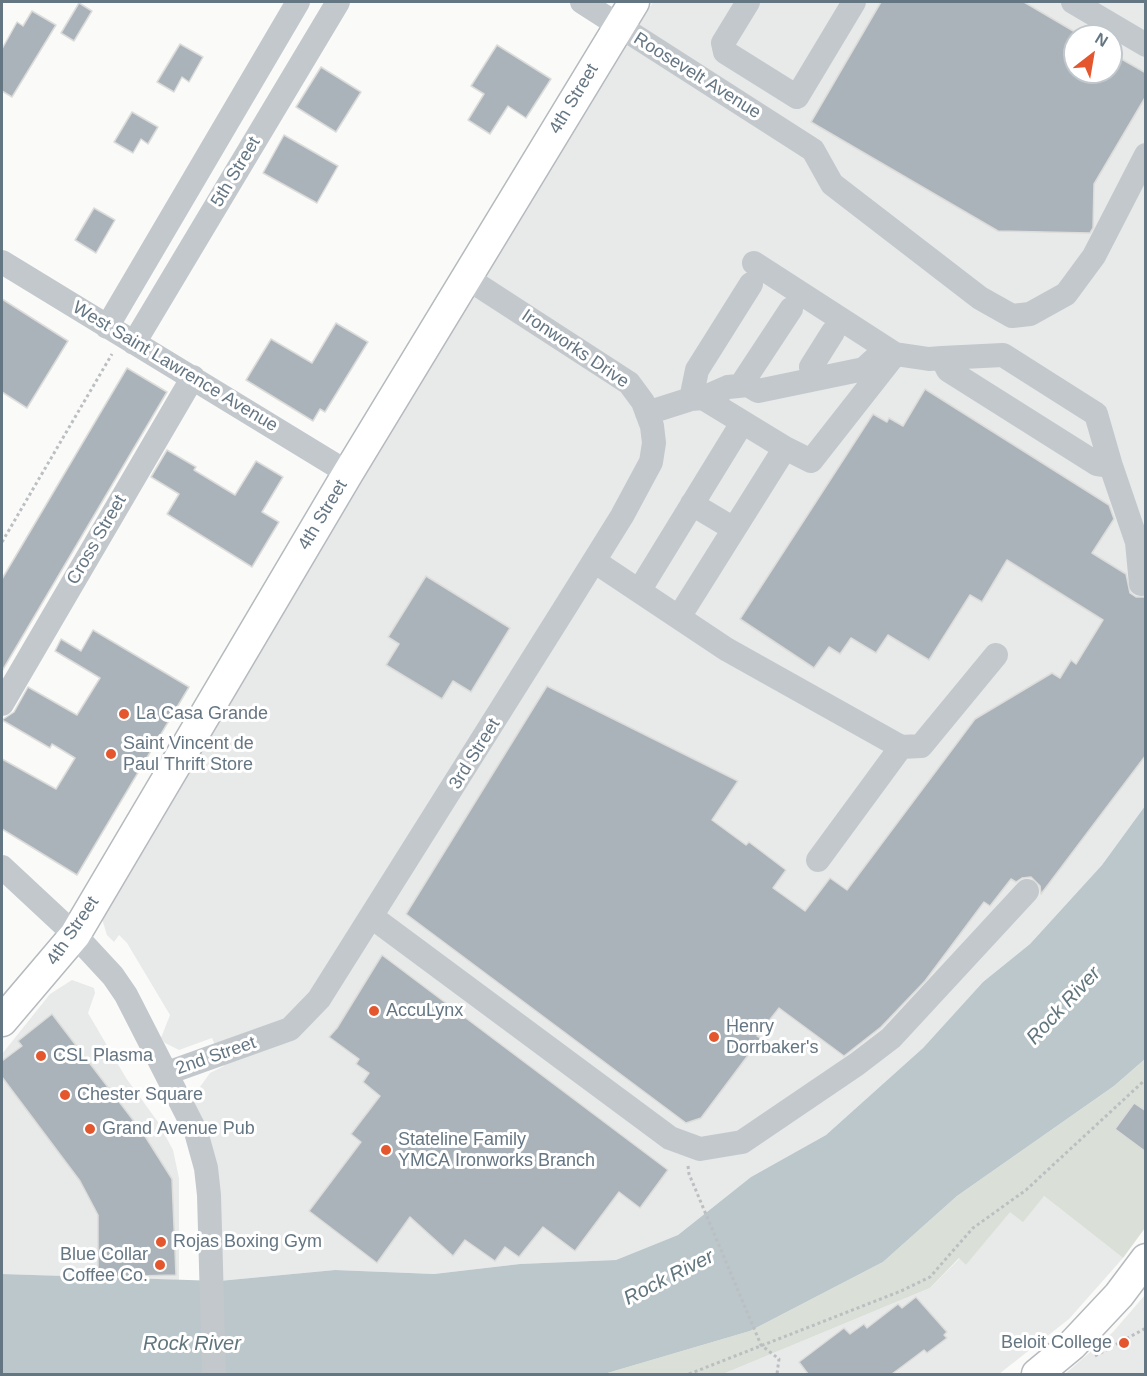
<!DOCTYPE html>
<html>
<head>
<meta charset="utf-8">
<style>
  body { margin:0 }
  #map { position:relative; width:1147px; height:1376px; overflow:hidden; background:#fafaf8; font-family:Arial,sans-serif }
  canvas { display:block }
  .frame { position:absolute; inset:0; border:3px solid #657683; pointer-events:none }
  .north { position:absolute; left:1063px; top:24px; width:60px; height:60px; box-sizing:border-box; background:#fff; border:2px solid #c1c8cd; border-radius:50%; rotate:31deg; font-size:16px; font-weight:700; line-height:24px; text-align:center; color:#657683 }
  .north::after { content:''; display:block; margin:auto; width:21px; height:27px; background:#e4572e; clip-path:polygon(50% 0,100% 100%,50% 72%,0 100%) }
</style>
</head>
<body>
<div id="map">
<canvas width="1147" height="1376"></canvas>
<div class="frame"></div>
<div class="north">N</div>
</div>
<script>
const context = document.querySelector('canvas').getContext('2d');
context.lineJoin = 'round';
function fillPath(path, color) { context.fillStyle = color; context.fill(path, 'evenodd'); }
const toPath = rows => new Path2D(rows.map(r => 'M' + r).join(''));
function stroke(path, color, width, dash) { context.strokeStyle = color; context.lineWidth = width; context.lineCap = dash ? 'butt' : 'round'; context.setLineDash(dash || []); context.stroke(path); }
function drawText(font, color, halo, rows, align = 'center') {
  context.font = font + ' Arial,sans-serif'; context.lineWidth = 6; context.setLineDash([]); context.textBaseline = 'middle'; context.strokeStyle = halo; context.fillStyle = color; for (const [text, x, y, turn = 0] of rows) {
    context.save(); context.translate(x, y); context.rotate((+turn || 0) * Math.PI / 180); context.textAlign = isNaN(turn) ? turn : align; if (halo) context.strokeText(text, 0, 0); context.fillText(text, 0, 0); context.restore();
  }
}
fillPath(toPath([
  [653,2,1145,2,1145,806,1102,865,1030,944,983,982,923,1048,826,1135,751,1177,678,1235,616,1260,520,1264,434,1274,335,1270,219,1281,194,1100,197,1091,210,1073,224,1066,212,1038,179,1050,165,1043,161,1038,170,1015,127,943,119,935,114,942,107,935,102,919,107,907,452,323],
  [1075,36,1111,36,1111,72,1075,72],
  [72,980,94,988,95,993,88,1013,126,1078,158,1122,173,1150,179,1178,179,1280,2,1274,2,1054,50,994],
  [1044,1196,1123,1258,1069,1319,999,1374,723,1374,930,1288,960,1258,966,1265,1010,1211],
  [1145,1295,1145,1374,1065,1374,1113,1332]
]), '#e8e9e9');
fillPath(toPath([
  [1145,1059,1145,1228,1123,1258,1044,1196,1023,1222,1010,1212,966,1265,959,1258,930,1288,723,1374,604,1374,750,1331,883,1262,957,1196,1114,1086]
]), '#dadfd7');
fillPath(toPath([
  [1145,806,1145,1059,1114,1086,957,1196,883,1262,750,1331,604,1374,2,1374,2,1274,219,1281,335,1270,434,1274,520,1264,616,1260,678,1235,751,1177,826,1135,923,1048,983,982,1030,944,1102,865]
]), '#bbc7cb');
const building = toPath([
  [881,2,1024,2,1075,32,1075,72,1111,72,1111,53,1146,73,1146,96,1094,184,1093,228,1090,233,998,231,811,122,881,2],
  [79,3,92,11,74,41,61,33,79,3],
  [32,11,56,25,12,97,2,91,2,49,17,22,23,26,32,11],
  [180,44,203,57,189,82,182,77,174,92,157,82,180,44],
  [497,45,551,79,526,118,508,106,490,134,468,120,484,94,471,86,497,45],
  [321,67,361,92,336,132,296,107,321,67],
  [132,112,158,127,148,144,141,139,133,153,114,142,132,112],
  [284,135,338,166,317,203,263,173,284,135],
  [94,208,115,220,96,253,75,240,94,208],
  [2,299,68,341,27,408,2,392,2,299],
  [336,323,368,342,325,412,320,409,313,421,246,380,271,339,312,363,336,323],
  [127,368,167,392,2,671,2,579,127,368],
  [925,389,1109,505,1114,519,1092,553,1126,574,1130,593,1136,597,1146,597,1146,755,1041,894,1040,886,1031,877,1022,878,1016,882,1011,879,990,906,984,902,925,981,881,1027,844,1056,779,1008,757,1036,761,1038,701,1118,686,1123,406,914,547,686,738,781,712,820,746,845,749,842,786,870,773,888,805,911,830,878,847,890,975,719,1052,673,1060,678,1071,660,1076,664,1103,620,1007,560,982,602,970,595,929,660,888,635,876,653,851,638,840,654,829,647,814,668,740,619,873,414,887,422,889,418,903,426,925,389],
  [167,450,196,467,194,470,235,495,256,461,283,477,262,512,279,522,252,567,167,514,179,494,151,477,167,450],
  [426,576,510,628,471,692,453,681,442,699,386,665,399,644,388,637,426,576],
  [93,630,189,687,77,875,2,829,2,759,56,789,75,758,52,744,50,748,2,720,14,712,28,687,77,715,100,678,55,651,61,639,81,651,93,630],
  [382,955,668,1170,640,1208,619,1192,575,1251,543,1227,519,1257,505,1247,495,1261,465,1240,453,1256,410,1217,377,1263,309,1211,361,1142,351,1134,380,1096,363,1082,369,1073,356,1064,359,1059,329,1037,337,1028,382,955],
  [52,1014,143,1133,172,1179,176,1275,98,1277,98,1215,80,1181,2,1077,2,1061,22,1046,18,1041,52,1014],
  [1134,1103,1146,1111,1146,1152,1115,1129,1134,1103],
  [916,1297,947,1332,944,1335,947,1338,927,1353,924,1350,892,1374,808,1374,799,1362,844,1328,850,1334,864,1324,867,1328,898,1304,902,1308,916,1297]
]);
fillPath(building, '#aab3b9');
stroke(building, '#dcdcda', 1.5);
const major = toPath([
  [2,1021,75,935,348,473,634,2],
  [1037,1374,1072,1345,1119,1295,1146,1259]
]);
stroke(major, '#b5babe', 33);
stroke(toPath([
  [2,542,112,354],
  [688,1166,689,1174,761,1345,779,1359,777,1374],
  [1095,1356,1146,1328],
  [689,1374,901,1291,930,1277,973,1228,1026,1190,1146,1079]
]), '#bbbfc2', 3, [3, 3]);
stroke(toPath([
  [582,2,813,150,832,184,980,298,1012,316,1030,314,1066,294,1094,256,1146,155],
  [748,2,723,43,725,52,797,97,854,2],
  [1073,2,1146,45],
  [2,262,348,473],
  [754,263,895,354,929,359,942,358,1003,355,1096,414,1111,466,1097,464,948,370,942,358],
  [107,327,298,2],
  [134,343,338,2],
  [811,367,833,332],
  [741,385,791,309],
  [703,398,785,448,811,461,895,354],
  [691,399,703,398,728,387,748,385,758,391,864,369,875,359],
  [647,413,691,399,697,370,751,284],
  [1111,466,1137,542,1141,584],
  [692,504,734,529],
  [594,561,726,649,901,747,921,746,996,655],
  [639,591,742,423],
  [679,617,785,448],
  [2,704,193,377],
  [818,860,901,747],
  [2,867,75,935,113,976,126,995,196,1132,206,1168,209,1195,214,1374],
  [372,917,670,1138,700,1149,742,1142,857,1064,891,1038,1027,891],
  [167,1073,290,1029,319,999,566,606,622,516,651,462,654,443,652,426,643,402,629,383,467,278]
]), '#c3c8cc', 24);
stroke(major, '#fff', 30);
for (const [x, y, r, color] of [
  [124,714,6,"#e4572e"],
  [111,754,6,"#e4572e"],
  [374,1011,6,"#e4572e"],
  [714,1037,6,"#e4572e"],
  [41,1056,6,"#e4572e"],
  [65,1095,6,"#e4572e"],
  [90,1129,6,"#e4572e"],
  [386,1150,6,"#e4572e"],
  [161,1242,6,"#e4572e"],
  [160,1265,6,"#e4572e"],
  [1124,1343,6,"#e4572e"]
]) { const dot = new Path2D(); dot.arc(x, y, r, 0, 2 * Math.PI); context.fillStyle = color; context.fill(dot); stroke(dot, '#fff', 2); }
drawText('18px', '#657683', '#fff', [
  ["Roosevelt Avenue",697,76,32],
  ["4th Street",574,99,-59],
  ["5th Street",236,172,-59],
  ["Ironworks Drive",575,349,34],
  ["West Saint Lawrence Avenue",175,367,31],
  ["4th Street",323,515,-59],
  ["Cross Street",97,540,-60],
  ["3rd Street",475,754,-58],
  ["4th Street",73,931,-56],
  ["2nd Street",216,1056,-19]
]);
drawText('18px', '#657683', '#fff', [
  ["La Casa Grande",136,714],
  ["Saint Vincent de",123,744],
  ["Paul Thrift Store",123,765],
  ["AccuLynx",386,1011],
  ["Henry",726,1027],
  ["Dorrbaker's",726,1048],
  ["CSL Plasma",53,1056],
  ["Chester Square",77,1095],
  ["Grand Avenue Pub",102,1129],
  ["Stateline Family",398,1140],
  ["YMCA Ironworks Branch",398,1161],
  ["Rojas Boxing Gym",173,1242],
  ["Blue Collar",148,1255,"right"],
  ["Coffee Co.",148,1276,"right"],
  ["Beloit College",1112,1343,"right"]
], 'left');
drawText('italic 20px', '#60757c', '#fff', [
  ["Rock River",1064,1006,-47],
  ["Rock River",669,1278,-27],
  ["Rock River",192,1344]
]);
</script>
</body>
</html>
